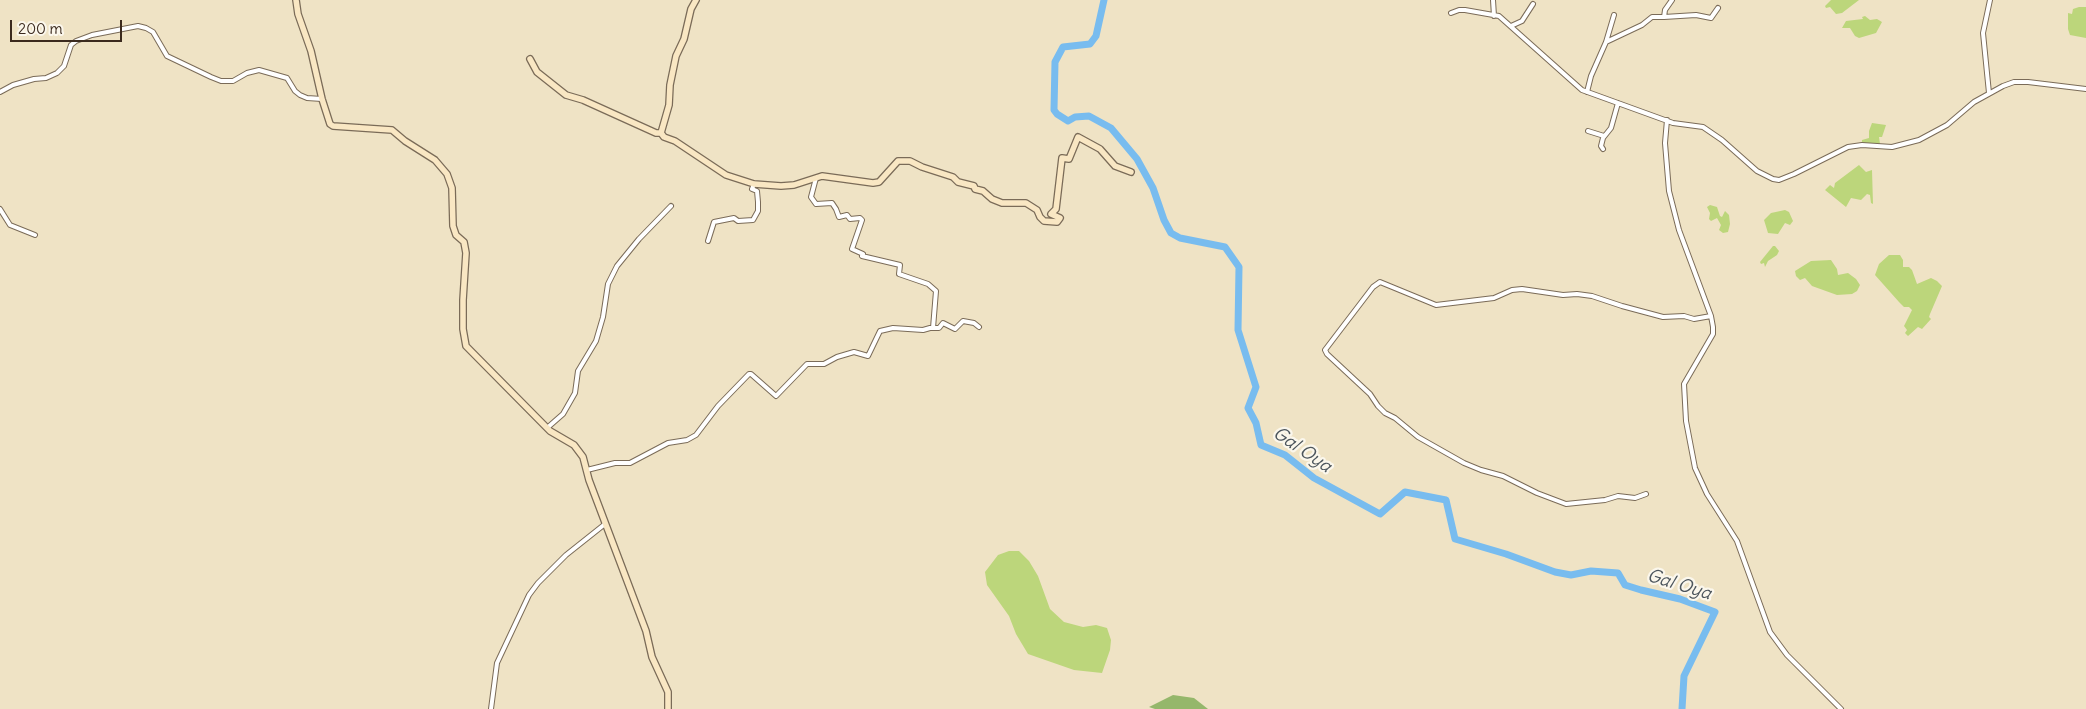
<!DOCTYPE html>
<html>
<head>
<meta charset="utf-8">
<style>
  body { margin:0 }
  #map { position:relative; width:2086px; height:709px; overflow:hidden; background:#efe3c5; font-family:Delius,sans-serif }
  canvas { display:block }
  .scale { position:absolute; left:10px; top:20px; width:112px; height:22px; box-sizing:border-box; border:2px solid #3b2a1e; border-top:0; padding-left:6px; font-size:15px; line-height:18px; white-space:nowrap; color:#3b2a1e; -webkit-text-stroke:4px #fbf7ec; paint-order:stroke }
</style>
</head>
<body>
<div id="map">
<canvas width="2086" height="709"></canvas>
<div class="scale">200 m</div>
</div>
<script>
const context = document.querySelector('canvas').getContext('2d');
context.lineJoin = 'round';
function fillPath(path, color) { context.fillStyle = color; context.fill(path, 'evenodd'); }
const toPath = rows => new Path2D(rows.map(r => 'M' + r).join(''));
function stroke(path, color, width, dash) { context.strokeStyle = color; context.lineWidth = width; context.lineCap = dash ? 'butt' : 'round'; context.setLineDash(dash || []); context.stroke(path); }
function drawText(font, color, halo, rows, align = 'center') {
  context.font = font + ' Delius,sans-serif'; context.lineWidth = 4.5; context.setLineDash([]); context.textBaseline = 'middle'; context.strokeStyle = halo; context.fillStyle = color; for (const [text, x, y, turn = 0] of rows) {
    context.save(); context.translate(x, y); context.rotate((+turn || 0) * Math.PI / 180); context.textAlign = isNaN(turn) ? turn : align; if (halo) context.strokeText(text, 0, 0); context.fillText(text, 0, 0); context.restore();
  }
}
fillPath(toPath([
  [1831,0,1859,0,1842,13,1836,14,1830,7,1826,8,1825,6],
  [2079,7,2086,7,2086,38,2070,35,2068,29,2068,13,2072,14,2073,9],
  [1865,16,1870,20,1877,19,1882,22,1876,33,1859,38,1855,36,1850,28,1842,28,1846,21,1863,19,1862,17],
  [1872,123,1886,125,1882,137,1879,137,1880,144,1862,143,1862,140,1869,138,1869,131],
  [1859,165,1866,172,1872,170,1873,204,1871,203,1870,195,1867,194,1861,200,1851,198,1846,207,1825,190,1830,185,1834,188,1835,183],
  [1710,205,1717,207,1720,216,1722,217,1725,211,1729,215,1730,224,1728,232,1723,233,1719,230,1721,225,1717,218,1711,221,1709,219,1710,213,1707,207],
  [1785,210,1789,212,1793,221,1790,225,1785,223,1778,234,1768,233,1764,220,1771,213],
  [1773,246,1775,246,1779,251,1777,255,1768,261,1765,267,1764,263,1761,264,1760,262],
  [1889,255,1900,255,1903,260,1903,267,1909,267,1912,270,1917,284,1931,278,1937,281,1942,286,1930,314,1929,317,1931,319,1922,329,1918,327,1908,336,1905,333,1907,330,1904,326,1912,310,1909,307,1904,307,1899,302,1875,275,1879,264],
  [1831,260,1837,269,1838,275,1848,273,1856,279,1860,285,1857,291,1852,294,1837,295,1812,286,1805,278,1800,280,1796,276,1795,271,1811,261],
  [1009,551,1019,551,1029,561,1038,576,1050,609,1064,622,1083,627,1096,625,1107,628,1111,640,1110,650,1102,673,1074,670,1028,654,1016,634,1009,616,987,585,985,572,998,555]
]), '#bcd67b');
fillPath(toPath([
  [1173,695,1194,698,1208,709,1155,709,1149,707]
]), '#95b76b');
stroke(toPath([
  [1104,0,1096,36,1090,44,1063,47,1055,62,1054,110,1057,114,1068,121,1075,117,1089,116,1111,128,1137,159,1153,188,1164,220,1171,233,1180,238,1225,247,1239,267,1238,330,1256,387,1248,408,1256,423,1261,445,1285,455,1314,478,1380,514,1405,492,1446,500,1455,539,1506,554,1555,572,1571,575,1591,571,1618,573,1625,585,1641,590,1680,599,1715,612,1684,676,1682,709]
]), '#78bcef', 7);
const minor = toPath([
  [1493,0,1494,16],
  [1451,13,1459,10,1465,10,1499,16,1582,90,1673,123,1703,127,1722,140,1757,171,1773,179,1779,180,1794,174,1848,147,1862,145,1892,147,1919,140,1947,125,1974,102,2003,86,2014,82,2028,82,2086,89],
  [1664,17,1696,15,1711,18,1718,8],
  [1511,26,1522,21,1533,4],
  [1606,42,1642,25,1652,17,1664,17,1665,10,1672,0],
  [0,92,13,85,34,79,46,78,57,73,64,66,71,45,76,41,92,35,138,26,146,28,153,32,167,56,211,77,221,81,233,81,247,73,259,70,287,78,295,91,300,95,307,98,322,99],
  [1587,92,1591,76,1606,42,1614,15],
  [1989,93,1983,33,1990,0],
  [1667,120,1665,143,1669,191,1679,230,1711,316,1713,327,1713,334,1684,384,1686,421,1695,468,1707,494,1737,541,1770,632,1787,655,1841,709],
  [1588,131,1604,136],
  [1603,149,1601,146,1603,138,1611,128,1618,103],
  [816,178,811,197,816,204,832,203,836,209,839,217,847,215,850,219,860,218,862,220,852,249,863,254,862,256,900,265,899,274,928,284,936,291,933,328],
  [0,209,10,225,35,235],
  [708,241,714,222,734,218,738,221,753,220,758,211,758,202,757,191,752,189,754,184],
  [547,428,563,414,575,393,578,371,596,341,603,317,608,284,617,266,639,239,671,206],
  [587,470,615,463,630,463,668,443,687,440,696,435,718,406,749,374,751,374,776,396,807,364,824,364,837,357,854,352,868,356,880,331,893,328,923,330,930,328,939,328,943,323,955,329,963,321,974,323,979,327],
  [1646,494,1635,498,1618,496,1605,500,1566,504,1537,493,1503,476,1481,470,1464,463,1418,437,1395,418,1385,413,1378,406,1370,394,1327,354,1325,350,1373,287,1380,282,1436,305,1494,298,1512,290,1522,289,1563,295,1577,294,1592,296,1622,306,1663,317,1684,316,1694,319,1711,316],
  [491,709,497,663,529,595,538,583,566,555,605,524]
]);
const secondary = toPath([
  [296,0,298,14,311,51,322,99,330,124,333,126,392,130,405,141,435,160,447,174,452,188,453,226,456,235,464,242,466,253,463,300,463,329,466,346,550,431,574,445,583,457,589,480,646,631,652,657,668,692,668,709],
  [530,59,537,72,566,95,583,100,656,133,661,133,664,137,675,141,726,175,754,184,781,186,794,185,822,176,873,183,879,182,898,161,910,161,922,167,953,177,958,182,974,186,975,189,983,191,992,199,1002,203,1026,203,1037,210,1040,217,1044,221,1057,222,1060,218,1051,214,1056,209,1062,158,1069,159,1078,137,1100,149,1115,166,1131,172],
  [661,133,669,105,670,85,676,56,684,39,691,9,696,0]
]);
stroke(minor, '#7a6b58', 6);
stroke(secondary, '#7a6b58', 8);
stroke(minor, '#fff', 4);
stroke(secondary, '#f9e7c3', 5.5);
drawText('italic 18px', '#4d565d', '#fbf7ec', [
  ["Gal Oya",1302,450,34],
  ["Gal Oya",1679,585,17]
]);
</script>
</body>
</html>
